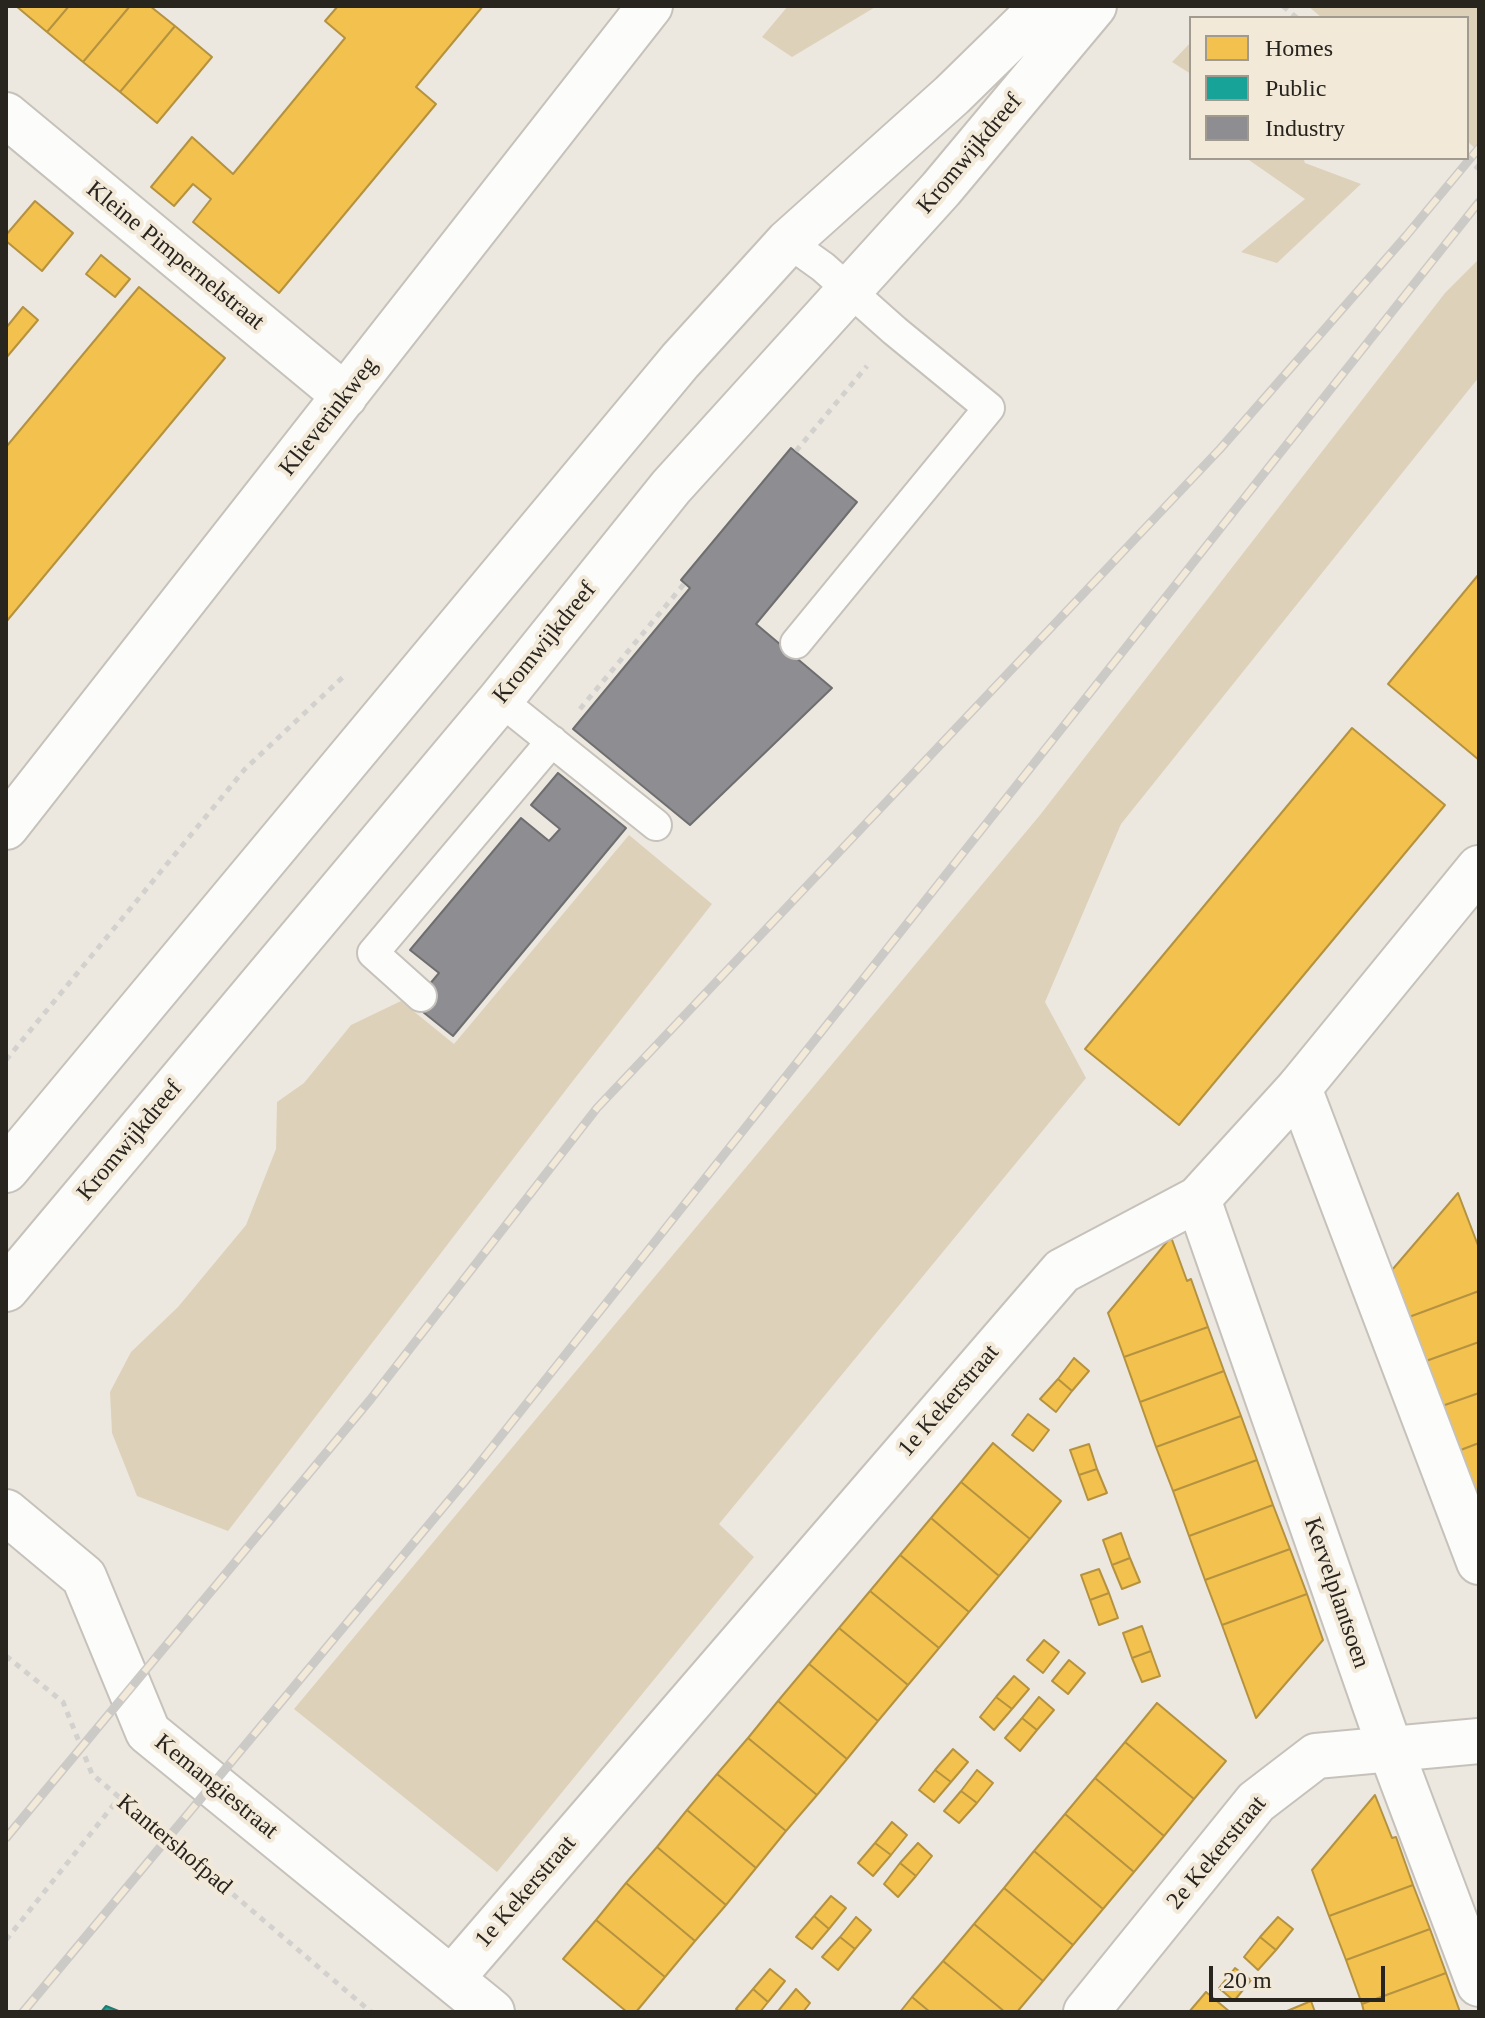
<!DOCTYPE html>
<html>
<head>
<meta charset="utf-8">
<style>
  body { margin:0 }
  #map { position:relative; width:1485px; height:2018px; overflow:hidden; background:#ece8df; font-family:Georgia,serif }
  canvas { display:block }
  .frame { position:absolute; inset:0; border:8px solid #28241e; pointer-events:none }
  .legend { position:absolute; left:1189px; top:16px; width:280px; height:144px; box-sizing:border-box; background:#f2e9d9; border:2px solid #a19a8e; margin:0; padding:10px 14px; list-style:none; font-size:24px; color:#28241e }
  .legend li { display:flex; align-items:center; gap:16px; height:40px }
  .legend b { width:40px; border:2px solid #a19a8e }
  .scale { position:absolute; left:1209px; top:1966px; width:176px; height:36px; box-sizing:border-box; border:4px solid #28241e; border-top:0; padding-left:10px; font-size:24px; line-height:28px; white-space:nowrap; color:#28241e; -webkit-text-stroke:6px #f2e9d9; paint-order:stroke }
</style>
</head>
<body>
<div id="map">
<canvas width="1485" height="2018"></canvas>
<div class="frame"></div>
<ul class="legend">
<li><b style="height:22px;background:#f2c14e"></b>Homes</li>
<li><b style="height:22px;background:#17a398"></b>Public</li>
<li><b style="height:22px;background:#8d8d92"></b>Industry</li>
</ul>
<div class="scale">20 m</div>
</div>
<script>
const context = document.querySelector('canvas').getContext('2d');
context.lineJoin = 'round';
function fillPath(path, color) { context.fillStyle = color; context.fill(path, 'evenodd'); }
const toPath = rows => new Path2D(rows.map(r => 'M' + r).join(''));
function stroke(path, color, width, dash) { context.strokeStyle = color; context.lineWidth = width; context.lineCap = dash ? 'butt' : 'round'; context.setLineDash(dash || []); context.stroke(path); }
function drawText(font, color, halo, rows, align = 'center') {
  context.font = font + ' Georgia,serif'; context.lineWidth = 8; context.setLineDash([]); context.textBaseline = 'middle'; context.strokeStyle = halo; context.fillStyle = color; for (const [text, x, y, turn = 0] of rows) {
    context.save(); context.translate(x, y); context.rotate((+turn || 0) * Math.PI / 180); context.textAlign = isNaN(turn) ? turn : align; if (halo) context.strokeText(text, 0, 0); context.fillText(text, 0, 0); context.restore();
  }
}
fillPath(toPath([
  [788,6,877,6,792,57,762,37],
  [1308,6,1479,6,1479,152,1467,141,1467,18,1322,18],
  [1191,42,1191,74,1172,62],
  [1246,158,1303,158,1305,163,1361,184,1277,263,1241,252,1305,199],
  [1479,259,1479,377,1121,824,1045,1002,1086,1078,719,1524,754,1557,497,1872,294,1709,1040,815,1445,293],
  [629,835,712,904,572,1082,228,1531,137,1496,112,1433,110,1392,131,1352,178,1307,246,1225,276,1149,277,1102,304,1083,351,1025,401,1001,454,1044]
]), '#ded1ba');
const homes = toPath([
  [16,6,69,6,47,32,16,6],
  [69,6,130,6,83,62,47,32,69,6],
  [130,6,150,6,175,26,120,92,83,62,130,6],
  [338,6,483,6,416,87,436,104,279,293,193,222,211,199,193,184,174,206,151,187,192,137,233,174,345,38,325,21,338,6],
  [175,26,212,57,157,123,120,92,175,26],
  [35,201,73,233,42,271,6,241,6,235,35,201],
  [101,255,130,279,115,297,86,274,101,255],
  [139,287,225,358,6,622,6,447,139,287],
  [23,307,38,320,6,358,6,328,23,307],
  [1479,574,1479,760,1388,684,1479,574],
  [1352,728,1445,805,1179,1125,1085,1049,1352,728],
  [1458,1193,1479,1248,1479,1291,1409,1317,1392,1270,1458,1193],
  [1171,1237,1187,1281,1191,1279,1208,1327,1124,1357,1108,1313,1171,1237],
  [1479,1291,1479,1342,1426,1361,1409,1317,1479,1291],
  [1208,1327,1224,1371,1140,1402,1124,1357,1208,1327],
  [1479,1342,1479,1393,1442,1406,1426,1361,1479,1342],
  [1074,1358,1089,1371,1072,1391,1058,1379,1074,1358],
  [1224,1371,1241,1416,1156,1447,1140,1402,1224,1371],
  [1058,1379,1072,1391,1056,1412,1040,1399,1058,1379],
  [1479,1393,1479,1443,1458,1451,1442,1406,1479,1393],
  [1028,1414,1049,1430,1033,1451,1012,1435,1028,1414],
  [1241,1416,1257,1460,1173,1491,1156,1447,1241,1416],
  [993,1443,1061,1501,1030,1539,961,1482,993,1443],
  [1479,1443,1479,1494,1475,1495,1458,1451,1479,1443],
  [1089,1444,1097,1469,1079,1475,1070,1450,1089,1444],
  [1257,1460,1273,1505,1189,1536,1173,1491,1257,1460],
  [1097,1469,1107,1493,1088,1500,1079,1475,1097,1469],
  [961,1482,1030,1539,999,1576,931,1518,961,1482],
  [1273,1505,1290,1549,1205,1580,1189,1536,1273,1505],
  [931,1518,999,1576,969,1612,900,1555,931,1518],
  [1121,1533,1130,1558,1112,1565,1103,1540,1121,1533],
  [1290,1549,1307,1594,1222,1625,1205,1580,1290,1549],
  [900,1555,969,1612,939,1648,870,1591,900,1555],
  [1130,1558,1140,1582,1122,1589,1112,1565,1130,1558],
  [1099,1569,1109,1593,1090,1600,1081,1575,1099,1569],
  [870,1591,939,1648,908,1685,839,1628,870,1591],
  [1109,1593,1118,1618,1099,1625,1090,1600,1109,1593],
  [1307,1594,1323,1640,1256,1718,1222,1625,1307,1594],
  [1142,1626,1151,1651,1132,1658,1123,1633,1142,1626],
  [839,1628,908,1685,878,1721,809,1664,839,1628],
  [1044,1640,1059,1652,1043,1673,1027,1660,1044,1640],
  [1151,1651,1160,1676,1142,1682,1132,1658,1151,1651],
  [1069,1660,1085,1673,1068,1694,1052,1681,1069,1660],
  [809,1664,878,1721,847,1759,778,1701,809,1664],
  [1014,1676,1029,1689,1012,1709,996,1697,1014,1676],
  [996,1697,1012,1709,994,1730,980,1717,996,1697],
  [1039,1697,1054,1710,1037,1730,1022,1718,1039,1697],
  [778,1701,847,1759,817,1795,748,1738,778,1701],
  [1157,1703,1226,1761,1194,1799,1125,1742,1157,1703],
  [1022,1718,1037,1730,1020,1751,1005,1738,1022,1718],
  [748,1738,817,1795,786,1831,717,1774,748,1738],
  [1125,1742,1194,1799,1164,1836,1095,1778,1125,1742],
  [953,1749,968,1762,951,1782,935,1770,953,1749],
  [935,1770,951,1782,934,1802,919,1790,935,1770],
  [977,1770,993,1783,977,1803,961,1791,977,1770],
  [717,1774,786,1831,756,1868,687,1810,717,1774],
  [1095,1778,1164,1836,1134,1872,1065,1814,1095,1778],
  [961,1791,977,1803,959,1823,944,1811,961,1791],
  [1375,1795,1392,1838,1396,1837,1413,1885,1329,1916,1312,1870,1375,1795],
  [687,1810,756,1868,726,1905,657,1847,687,1810],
  [1065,1814,1134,1872,1103,1909,1034,1851,1065,1814],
  [892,1822,907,1835,891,1855,875,1843,892,1822],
  [875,1843,891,1855,873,1876,858,1863,875,1843],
  [918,1843,932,1856,916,1876,900,1863,918,1843],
  [657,1847,726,1905,695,1941,626,1883,657,1847],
  [1034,1851,1103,1909,1073,1945,1004,1888,1034,1851],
  [900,1863,916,1876,898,1897,884,1884,900,1863],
  [626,1883,695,1941,665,1977,596,1920,626,1883],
  [1413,1885,1430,1929,1346,1960,1329,1916,1413,1885],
  [1004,1888,1073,1945,1043,1981,974,1924,1004,1888],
  [831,1896,846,1908,829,1929,814,1916,831,1896],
  [814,1916,829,1929,812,1949,796,1937,814,1916],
  [856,1917,871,1930,855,1949,840,1937,856,1917],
  [1278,1917,1293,1929,1276,1950,1260,1937,1278,1917],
  [596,1920,665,1977,636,2012,627,2012,563,1959,596,1920],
  [974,1924,1043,1981,1017,2012,1005,2012,943,1961,974,1924],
  [1430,1929,1446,1973,1362,2004,1346,1960,1430,1929],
  [840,1937,855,1949,838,1970,822,1957,840,1937],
  [1260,1937,1276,1950,1258,1970,1244,1957,1260,1937],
  [943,1961,1005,2012,930,2012,912,1997,943,1961],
  [1235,1968,1251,1980,1234,2001,1219,1988,1235,1968],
  [770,1969,785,1981,768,2002,753,1989,770,1969],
  [1446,1973,1460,2012,1364,2012,1362,2004,1446,1973],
  [753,1989,768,2002,760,2012,740,2012,736,2009,753,1989],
  [796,1989,810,2003,803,2012,781,2012,779,2010,796,1989],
  [1206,1992,1230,2012,1189,2012,1206,1992],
  [912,1997,930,2012,900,2012,912,1997],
  [1311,2001,1315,2012,1287,2012,1287,2011,1311,2001]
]);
fillPath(homes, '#f2c14e');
stroke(homes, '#b59240', 2);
const public = toPath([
  [106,2006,121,2012,101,2012,106,2006]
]);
fillPath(public, '#17a398');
stroke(public, '#1c7d73', 2);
const industry = toPath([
  [791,448,857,502,756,624,832,688,690,825,573,729,690,588,681,580,791,448],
  [558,773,626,828,453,1036,413,1004,439,973,410,950,521,818,549,841,560,829,531,805,558,773]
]);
fillPath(industry, '#8d8d92');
stroke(industry, '#6f6e6f', 2);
const service = toPath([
  [788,242,823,267,895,331,989,408,796,643],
  [500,700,656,825],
  [421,996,373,953,552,741]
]);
const pedestrian = toPath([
  [1299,1088,1479,1562],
  [1198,1199,1390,1748,1479,1984]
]);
const minor = toPath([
  [6,115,345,396],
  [6,827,650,6],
  [6,1512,84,1577,148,1732,492,2012],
  [452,1978,1062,1271,1198,1199,1299,1088,1479,868],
  [1086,2012,1256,1802,1316,1756,1479,1741]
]);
const secondary = toPath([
  [6,1170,680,361,788,242,952,95,1043,6],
  [6,1289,500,700,671,487,941,189,1094,6]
]);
stroke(service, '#c6c2bb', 34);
stroke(pedestrian, '#c6c2bb', 48);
stroke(minor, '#c6c2bb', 48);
stroke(secondary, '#c6c2bb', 48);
stroke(toPath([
  [1283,6,1297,18],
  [1466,158,1479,169],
  [796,451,867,366],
  [580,709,684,584],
  [6,1060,245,769,344,676],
  [6,1656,63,1702,92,1774,371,2012],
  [6,1940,119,1798]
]), '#d2d1ce', 5, [6, 6]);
stroke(service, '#fcfcfa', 30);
stroke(pedestrian, '#fcfcfa', 44);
stroke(minor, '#fcfcfa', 44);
stroke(secondary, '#fcfcfa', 44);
const rail = toPath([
  [6,1838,370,1400,597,1108,1220,449,1406,236,1479,148],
  [23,2012,466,1480,1479,202]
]);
stroke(rail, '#cccac7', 9);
stroke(rail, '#f2e9d9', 6, [18]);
drawText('24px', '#28241e', '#f2e9d9', [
  ["Kromwijkdreef",970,154,-50],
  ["Kleine Pimpernelstraat",175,256,39],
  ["Klieverinkweg",329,417,-52],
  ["Kromwijkdreef",545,643,-51],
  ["Kromwijkdreef",130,1141,-50],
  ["1e Kekerstraat",949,1401,-49],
  ["Kervelplantsoen",1336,1593,71],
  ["Kemangiestraat",216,1787,39],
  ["Kantershofpad",174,1845,40],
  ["2e Kekerstraat",1217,1853,-50],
  ["1e Kekerstraat",526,1892,-49]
]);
</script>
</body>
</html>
